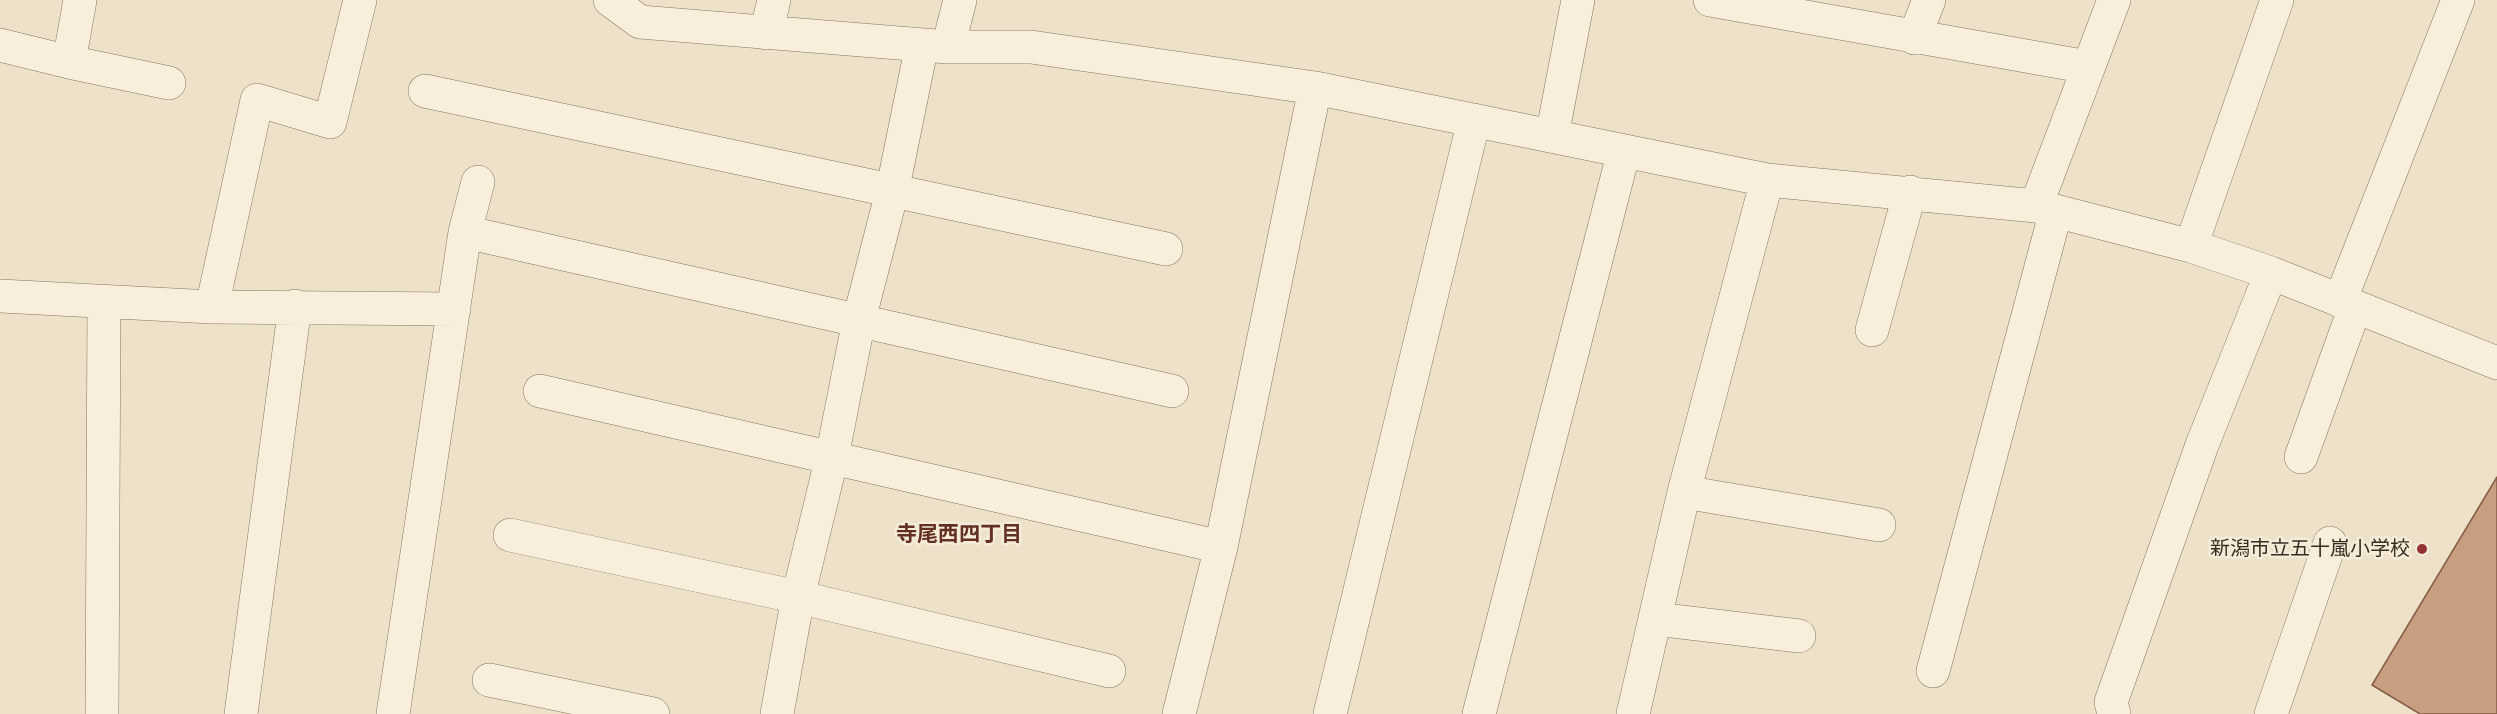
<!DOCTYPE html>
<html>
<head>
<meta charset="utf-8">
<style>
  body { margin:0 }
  canvas { display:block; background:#ede1c9 }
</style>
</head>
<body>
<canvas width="2497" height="714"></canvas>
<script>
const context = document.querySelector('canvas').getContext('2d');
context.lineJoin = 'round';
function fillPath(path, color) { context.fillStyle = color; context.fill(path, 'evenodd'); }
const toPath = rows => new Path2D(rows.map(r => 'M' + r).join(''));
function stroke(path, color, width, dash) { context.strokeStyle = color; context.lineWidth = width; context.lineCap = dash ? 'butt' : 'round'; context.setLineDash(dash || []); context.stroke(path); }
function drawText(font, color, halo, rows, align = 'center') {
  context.font = font + ' Lora,"Noto Sans JP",serif'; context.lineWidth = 5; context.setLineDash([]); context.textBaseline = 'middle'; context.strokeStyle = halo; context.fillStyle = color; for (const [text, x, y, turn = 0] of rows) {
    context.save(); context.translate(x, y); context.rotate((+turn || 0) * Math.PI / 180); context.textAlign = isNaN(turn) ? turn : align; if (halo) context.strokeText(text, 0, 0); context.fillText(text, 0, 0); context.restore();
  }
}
const building = toPath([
  [2497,477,2497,714,2420,714,2372,685,2497,477]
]);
fillPath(building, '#c89e81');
stroke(building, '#865e46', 1.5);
const minor = toPath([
  [610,0,640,22,948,47,1031,47,1315,88,1767,180,2036,206,2191,246,2271,273,2497,363],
  [1710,0,2088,67],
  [766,33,774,0],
  [1914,38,1929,0],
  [0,45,69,62,80,0],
  [948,47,960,0],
  [69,62,169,83],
  [425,91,1166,249],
  [1552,136,1578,0],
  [2036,206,2114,0],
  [465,232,1172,391],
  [2191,246,2277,0],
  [0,296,212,307,454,309],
  [2340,301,2458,0],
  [212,307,257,100,330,122,360,0],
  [1872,330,1910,192],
  [540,391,1221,547],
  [2301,457,2355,307],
  [1684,492,1879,525],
  [510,535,798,597,1109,671],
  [1656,619,1799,636],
  [1933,671,2056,211],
  [489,680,653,714],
  [102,714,104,302],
  [241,714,295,306],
  [393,714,465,232,478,182],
  [777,714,798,597,832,457,859,320,892,192,922,45],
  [1179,714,1221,547,1315,88],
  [1330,714,1474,120],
  [1479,714,1624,151],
  [1633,714,1684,492,1767,180],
  [2114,714,2111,702,2202,445,2271,273],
  [2271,714,2330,543]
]);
stroke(minor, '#88745e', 34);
stroke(minor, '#f7efdc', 33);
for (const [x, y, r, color] of [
  [2422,549,6,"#943234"]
]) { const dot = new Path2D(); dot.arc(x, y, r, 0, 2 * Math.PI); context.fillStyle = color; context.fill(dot); stroke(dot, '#f4ecd8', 2); }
drawText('20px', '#392d21', '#f4ecd8', [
  ["新潟市立五十嵐小学校",2410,549]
], 'right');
drawText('bold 21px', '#643023', '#f4ecd8', [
  ["寺尾西四丁目",959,535]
]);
</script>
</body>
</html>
